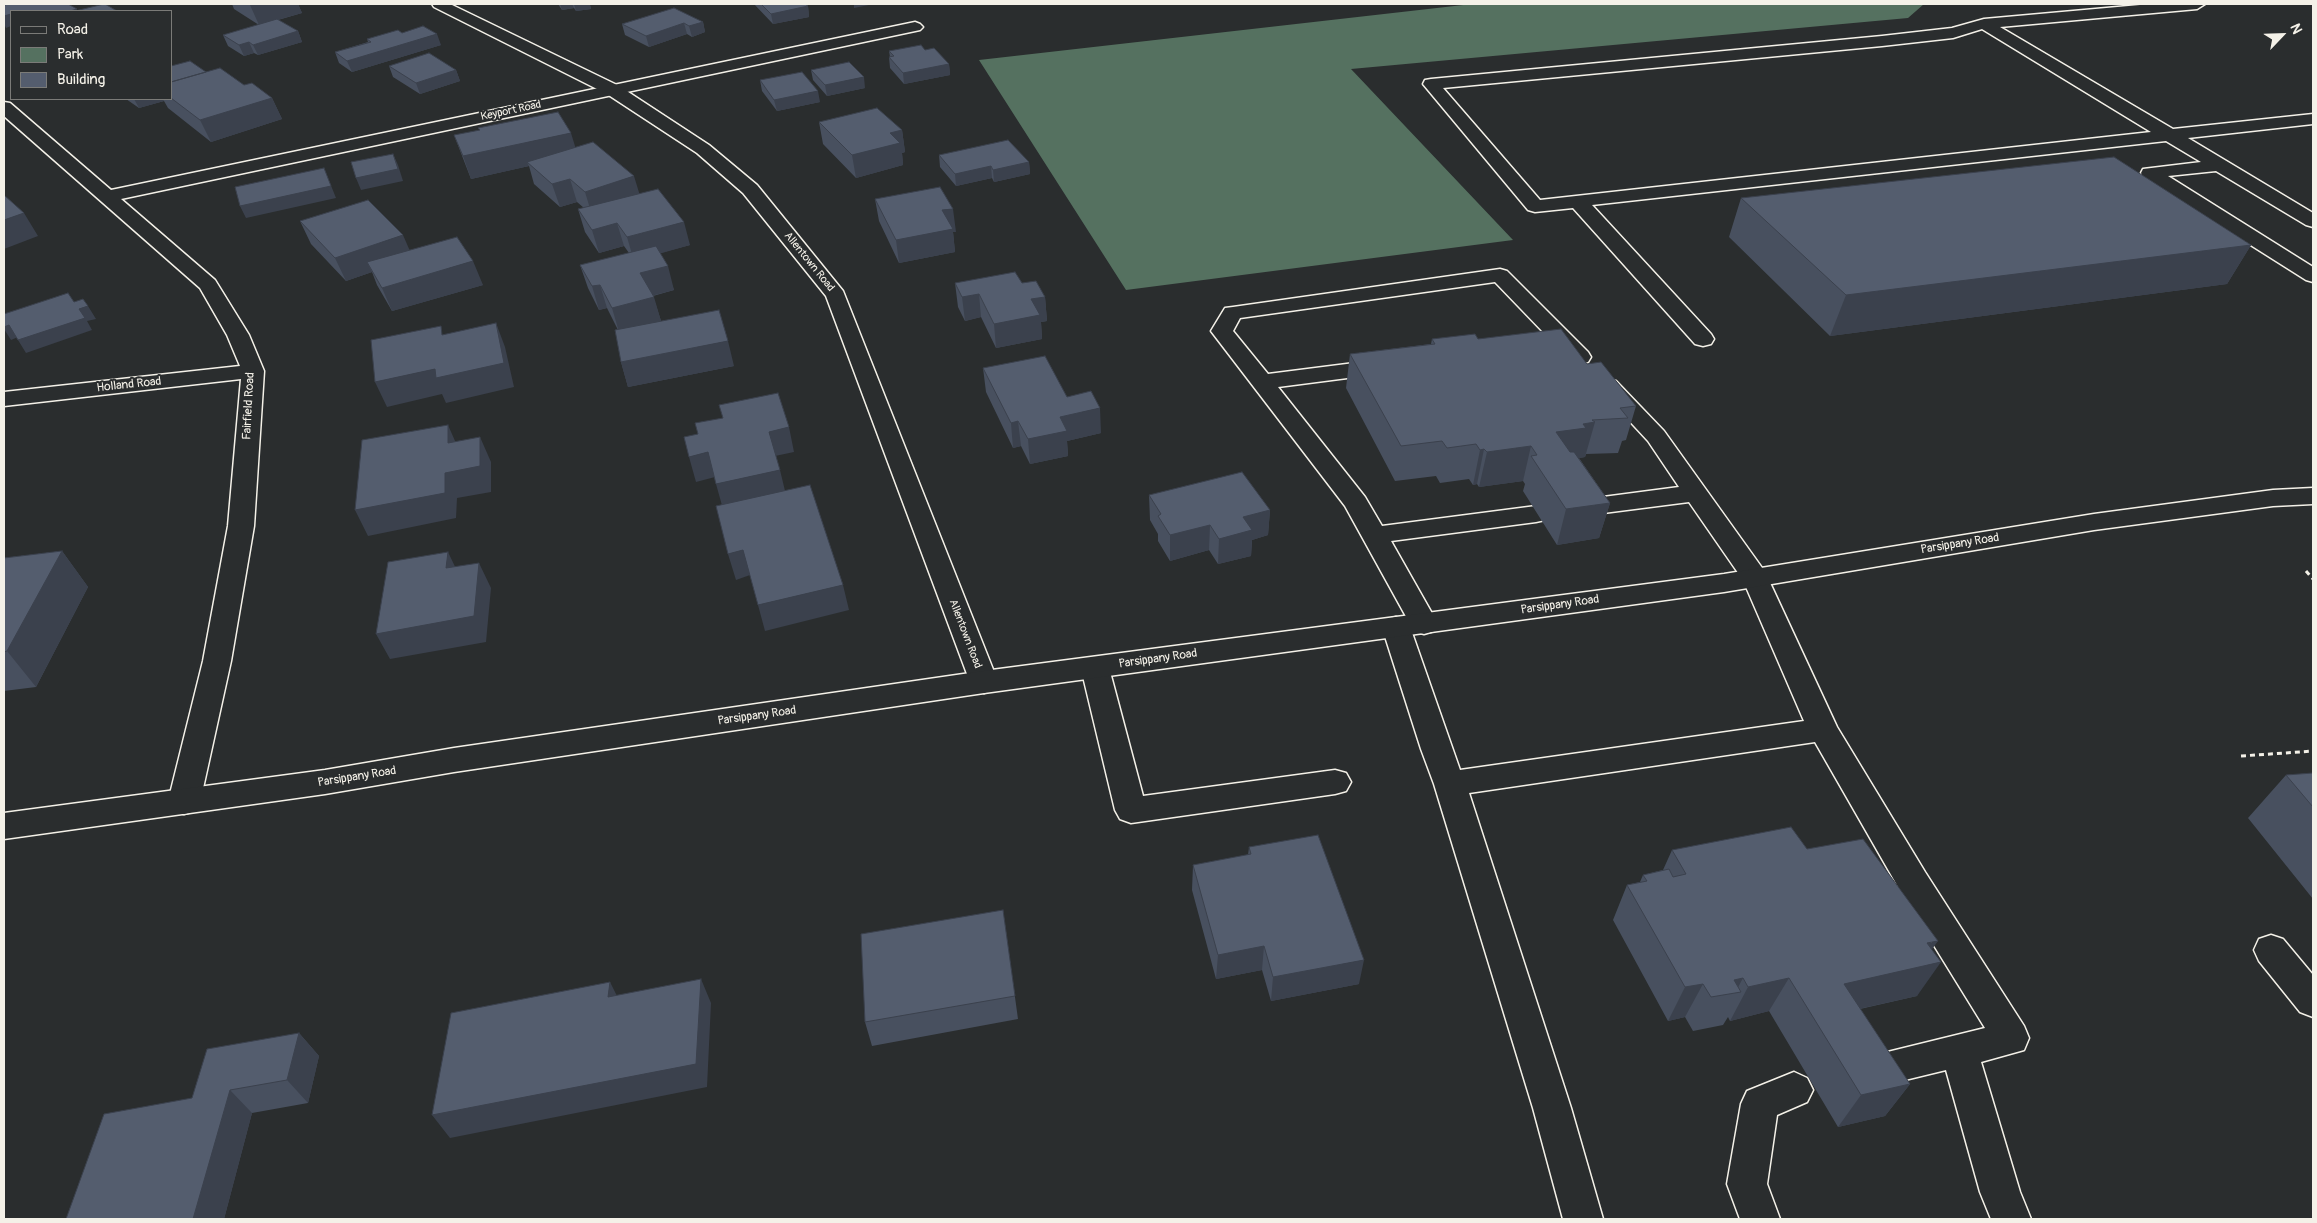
<!DOCTYPE html>
<html>
<head>
<meta charset="utf-8">
<style>
  body { margin:0 }
  #map { position:relative; width:2317px; height:1223px; overflow:hidden; background:#2a2d2e; font-family:Pangolin,sans-serif }
  canvas { display:block }
  .frame { position:absolute; inset:0; border:5px solid #f4f1e8; pointer-events:none }
  .legend { position:absolute; left:10px; top:10px; width:162px; height:90px; box-sizing:border-box; background:#2a2d2e; border:1px solid #7b7b78; margin:0; padding:6px 9px; list-style:none; font-size:15px; color:#f4f1e8 }
  .legend li { display:flex; align-items:center; gap:10px; height:25px }
  .legend b { width:25px; border:1px solid #7b7b78 }
  .north { position:absolute; left:2257px; top:10px; width:50px; height:50px; -webkit-text-stroke:4px #2a2d2e; paint-order:stroke; rotate:66deg; font-size:14px; font-weight:700; line-height:20px; text-align:center; color:#f4f1e8 }
  .north::after { content:''; display:block; margin:auto; width:18px; height:22px; background:#f4f1e8; clip-path:polygon(50% 0,100% 100%,50% 72%,0 100%) }
</style>
</head>
<body>
<div id="map">
<canvas width="2317" height="1223"></canvas>
<div class="frame"></div>
<ul class="legend">
<li><b style="height:6px;background:#2a2d2e"></b>Road</li>
<li><b style="height:14px;background:#557160"></b>Park</li>
<li><b style="height:14px;background:#545d6e"></b>Building</li>
</ul>
<div class="north">N</div>
</div>
<script>
const context = document.querySelector('canvas').getContext('2d');
context.lineJoin = 'round';
function fillPath(path, color) { context.fillStyle = color; context.fill(path, 'evenodd'); }
const toPath = rows => new Path2D(rows.map(r => 'M' + r).join(''));
function stroke(path, color, width, dash) { context.strokeStyle = color; context.lineWidth = width; context.lineCap = dash ? 'butt' : 'round'; context.setLineDash(dash || []); context.stroke(path); }
function drawText(font, color, halo, rows, align = 'center') {
  context.font = font + ' Pangolin,sans-serif'; context.lineWidth = 4; context.setLineDash([]); context.textBaseline = 'middle'; context.strokeStyle = halo; context.fillStyle = color; for (const [text, x, y, turn = 0] of rows) {
    context.save(); context.translate(x, y); context.rotate((+turn || 0) * Math.PI / 180); context.textAlign = isNaN(turn) ? turn : align; if (halo) context.strokeText(text, 0, 0); context.fillText(text, 0, 0); context.restore();
  }
}
fillPath(toPath([
  [1472,4,1924,4,1908,18,1351,69,1513,240,1126,290,979,60]
]), '#557160');
const service = toPath([
  [2151,4,2205,4,2197,9,2000,27,2173,129,2313,114,2313,124,2188,138,2313,213,2313,227,2306,225,2216,171,2168,176,2313,267,2313,282,2306,280,2143,177,2141,173,2143,169,2201,162,2166,141,1592,205,1711,334,1714,339,1711,344,1703,346,1695,344,1573,208,1535,212,1528,210,1423,84,1425,80,1431,79,1882,36,1952,28,1984,19,2151,4],
  [1982,29,2151,132,1540,200,1443,88,1882,46,1953,38,1982,29],
  [1500,269,1507,271,1588,352,1591,357,1588,362,1580,364,1572,362,1495,282,1240,318,1233,331,1268,374,1386,359,1394,361,1397,366,1394,371,1386,373,1278,387,1365,497,1382,526,1536,506,1545,508,1549,514,1545,520,1536,522,1391,541,1438,624,1434,631,1424,634,1414,631,1345,506,1211,331,1225,308,1233,307,1500,269],
  [1608,379,1616,381,1664,431,1765,572,1837,727,1925,872,2024,1026,2029,1038,2024,1050,1981,1062,2020,1192,2031,1219,1991,1219,1980,1192,1946,1070,1868,1089,1855,1084,1850,1072,1855,1060,1985,1028,1901,892,1815,742,1469,793,1571,1108,1603,1219,1563,1219,1533,1108,1434,784,1421,749,1382,627,1386,620,1396,617,1406,620,1410,627,1460,770,1804,721,1743,580,1689,502,1580,516,1571,514,1567,508,1571,502,1580,500,1679,487,1648,441,1597,386,1600,381,1608,379],
  [1095,658,1105,661,1109,668,1143,796,1335,770,1346,773,1351,782,1346,791,1335,794,1131,823,1120,819,1115,810,1081,668,1085,661,1095,658],
  [2271,935,2283,939,2313,975,2313,1017,2300,1012,2259,961,2254,950,2259,939,2271,935],
  [1794,1072,1807,1078,1813,1090,1807,1102,1777,1115,1767,1184,1780,1219,1740,1219,1727,1184,1741,1104,1747,1091,1794,1072]
]);
const minor = toPath([
  [915,22,920,24,923,27,920,30,121,199,215,280,249,335,264,371,254,526,231,661,200,802,195,811,184,814,173,811,168,802,203,661,228,526,241,379,4,406,4,392,240,366,227,335,200,288,4,116,4,102,10,103,111,190,915,22]
]);
const tertiary = toPath([
  [432,4,450,4,619,86,709,145,757,185,843,291,998,682,994,689,984,693,974,689,970,682,826,296,743,193,697,153,607,94,434,7,432,4]
]);
const secondary = toPath([
  [2313,488,2313,504,2273,506,2094,530,1724,592,984,693,454,772,325,794,4,839,4,813,325,770,454,748,984,671,1724,574,2094,514,2273,490,2313,488]
]);
stroke(service, '#f4f1e8', 3);
stroke(minor, '#f4f1e8', 3);
stroke(tertiary, '#f4f1e8', 3);
stroke(secondary, '#f4f1e8', 3);
stroke(toPath([
  [2306,571,2313,579],
  [2241,756,2313,751]
]), '#f4f1e8', 3, [5, 4]);
fillPath(service, '#2a2d2e');
fillPath(minor, '#2a2d2e');
fillPath(tertiary, '#2a2d2e');
fillPath(secondary, '#2a2d2e');
fillPath(toPath([
  [232,4,300,4,298,4,302,13,278,20,298,31,302,42,258,55,254,53,244,56,228,46,223,35,259,25,234,9],
  [558,4,599,4,590,5,591,9,576,11,574,8,562,10],
  [754,4,805,4,808,6,809,17,773,24],
  [703,22,705,32,692,37,687,34,649,47,625,35,622,24],
  [402,33,441,45,352,72,339,63,335,52,368,42,367,39],
  [925,50,949,64,950,75,904,84,890,68,889,57,890,57,889,51],
  [171,66,206,72,244,85,272,98,282,119,211,142,168,108,164,101,139,108,126,99,171,99],
  [389,66,456,70,460,81,420,94,393,77],
  [811,70,865,88,827,96,813,80],
  [760,80,820,102,777,111,762,91],
  [819,122,902,130,905,152,902,153,903,165,856,178,823,144],
  [454,135,575,147,639,194,690,245,660,253,674,290,653,296,661,321,652,323,734,366,628,387,621,362,618,330,607,308,599,310,588,288,580,265,629,253,624,246,599,253,585,232,578,209,584,208,577,202,560,207,534,184,529,166,471,179],
  [939,155,1029,162,1030,174,994,182,992,178,956,186,940,167],
  [1741,198,2251,245,2227,284,1830,336,1729,237],
  [875,199,956,232,953,232,955,252,899,263,879,221],
  [300,221,410,250,483,285,392,311,377,285,372,272,346,281,311,244],
  [955,283,1022,283,1045,297,1047,321,1041,322,1042,339,996,348,981,317,965,321,958,307],
  [1432,339,1478,339,1587,364,1636,406,1626,440,1622,441,1618,453,1586,454,1585,457,1579,458,1610,503,1599,538,1557,545,1523,491,1525,484,1523,481,1479,487,1477,484,1473,485,1469,479,1440,483,1436,476,1395,481,1346,388,1350,354,1431,344],
  [983,368,1067,397,1101,433,1067,441,1068,456,1030,464,1021,446,1013,448,986,392],
  [1149,495,1270,510,1268,535,1252,540,1251,556,1218,564,1209,550,1170,561,1158,541,1158,534,1150,520],
  [62,551,88,587,36,687,4,691,4,558],
  [2313,773,2313,899,2248,818,2286,775],
  [1249,847,1359,984,1271,1001,1262,970,1216,979,1192,890,1193,865,1248,855],
  [1807,849,1932,949,1917,996,1860,1009,1910,1084,1885,1116,1838,1127,1769,1011,1730,1021,1728,1017,1723,1025,1693,1031,1685,1017,1668,1021,1613,920,1627,885,1640,882,1643,875,1663,870,1672,850],
  [1003,910,1018,1019,872,1046,865,1022],
  [299,1033,319,1056,308,1103,252,1113,224,1219,66,1219,192,1098]
]), '#48505f');
fillPath(toPath([
  [255,4,300,4,298,4,302,13,259,25,250,5],
  [560,4,572,4,574,8,562,10],
  [574,4,599,4,590,5,591,9,576,11],
  [854,4,874,4,854,8],
  [808,6,809,17,773,24,771,14],
  [11,14,11,26,6,28,4,24,4,16],
  [703,22,705,32,692,37,689,26],
  [684,23,687,34,649,47,646,36],
  [298,31,302,42,258,55,253,45],
  [437,34,441,45,352,72,347,61],
  [249,42,254,53,244,56,239,45],
  [949,64,950,75,904,84,903,73],
  [456,70,460,81,420,94,416,83],
  [864,77,865,88,827,96,825,85],
  [818,91,820,102,777,111,774,100],
  [272,98,282,119,211,142,200,120],
  [134,99,163,99,164,101,139,108],
  [902,130,905,152,902,153,903,165,856,178,852,155,890,133],
  [571,133,578,156,527,162,529,166,471,179,463,156],
  [393,154,398,165,403,181,361,190,356,178],
  [1029,162,1030,174,994,182,993,170],
  [991,166,992,178,956,186,955,174],
  [324,168,336,198,246,218,240,206],
  [634,176,641,199,592,215,585,192],
  [570,179,577,202,560,207,552,184],
  [953,209,956,232,953,232,955,252,899,263,896,240,942,210],
  [24,213,38,236,4,249,4,220],
  [684,222,690,245,634,261,627,237],
  [617,223,624,246,599,253,592,230],
  [403,235,413,258,367,262,372,272,346,281,335,258],
  [2251,245,2227,284,1830,336,1846,295],
  [473,261,483,285,392,311,382,288],
  [668,266,674,290,647,297,640,273],
  [600,285,607,308,599,310,592,286],
  [979,294,981,317,965,321,962,297],
  [654,297,661,321,619,332,612,308],
  [1045,297,1047,321,1041,322,1042,339,996,348,994,324,1031,299],
  [88,306,96,319,87,321,92,330,26,353,18,340,79,309],
  [496,323,505,347,514,387,446,403,442,394,387,407,375,382,435,369],
  [9,325,18,337,11,340,4,329,4,327],
  [728,341,734,366,628,387,621,362],
  [1100,408,1101,433,1067,441,1068,456,1030,464,1028,439,1060,417],
  [1018,421,1021,446,1013,448,1011,423],
  [1595,422,1585,457,1579,458,1577,463,1556,432,1583,424],
  [448,425,459,450,448,443],
  [789,427,794,452,775,456,769,432],
  [480,437,491,462,491,492,457,498,456,518,368,536,355,510],
  [1531,446,1523,481,1479,487,1487,452],
  [1484,449,1477,484,1473,485,1480,450],
  [708,452,715,477,696,482,689,457],
  [780,470,786,495,723,509,716,484],
  [1610,503,1599,538,1557,545,1566,509],
  [1270,510,1268,535,1252,540,1251,556,1218,564,1219,539,1243,517],
  [1210,525,1209,550,1170,561,1170,535],
  [743,550,750,575,736,580,728,554],
  [62,551,88,587,36,687,7,651],
  [448,552,460,577,446,568],
  [479,563,491,588,486,642,390,659,376,634],
  [843,585,849,610,765,631,758,605],
  [1938,941,1919,967,1941,962,1917,996,1822,1017,1844,984,1927,943],
  [1264,946,1262,970,1216,979,1218,955],
  [1364,960,1359,984,1271,1001,1273,977],
  [1743,978,1735,993,1734,980],
  [1789,978,1769,1011,1730,1021,1748,987],
  [701,979,711,1003,707,1087,450,1138,432,1115],
  [610,982,622,1006,608,997],
  [1703,984,1685,1017,1668,1021,1685,987],
  [299,1033,319,1056,308,1103,287,1080],
  [1910,1084,1885,1116,1838,1127,1861,1095],
  [230,1090,252,1113,224,1219,193,1219]
]), '#3b414d');
const building = toPath([
  [9,4,68,4,77,9,70,11,11,11,11,14,4,16,4,5,9,4],
  [104,4,105,4,117,11,75,11,104,4],
  [761,4,805,4,808,6,771,14,761,4],
  [674,8,703,22,689,26,684,23,646,36,622,24,674,8],
  [277,19,298,31,253,45,249,42,239,45,223,35,277,19],
  [423,26,437,34,347,61,335,52,371,42,367,39,398,30,402,33,423,26],
  [921,45,925,50,934,48,949,64,903,73,889,57,894,56,889,51,921,45],
  [429,53,456,70,416,83,389,66,429,53],
  [190,61,206,72,171,82,171,66,190,61],
  [849,62,864,77,825,85,811,70,849,62],
  [220,68,244,85,252,83,272,98,200,120,171,98,171,82,220,68],
  [802,72,818,91,774,100,760,80,802,72],
  [877,108,902,130,890,133,900,143,852,155,819,122,877,108],
  [558,112,571,133,463,156,454,135,480,130,478,128,558,112],
  [1008,140,1029,162,993,170,991,166,955,174,939,155,1008,140],
  [593,142,634,176,585,192,570,179,552,184,527,162,593,142],
  [393,154,398,169,356,178,351,162,393,154],
  [2114,157,2251,245,1846,295,1741,198,2114,157],
  [324,168,331,186,240,206,235,187,324,168],
  [940,187,953,209,942,210,953,229,896,240,875,199,940,187],
  [658,189,684,222,627,237,617,223,592,230,578,209,658,189],
  [4,195,24,213,4,220,4,195],
  [368,200,403,235,335,258,300,221,368,200],
  [457,237,473,261,382,288,367,262,457,237],
  [656,246,668,266,640,273,654,297,612,308,600,285,592,286,580,265,656,246],
  [1015,272,1022,283,1036,281,1045,297,1031,299,1040,315,994,324,979,294,962,297,955,283,1015,272],
  [68,293,74,302,83,299,88,306,79,309,85,318,18,340,9,325,4,327,4,314,68,293],
  [719,310,728,341,621,362,615,330,719,310],
  [496,323,504,363,436,378,435,369,375,382,371,340,441,326,442,335,496,323],
  [1561,329,1587,364,1601,362,1636,406,1620,408,1628,418,1592,420,1595,422,1583,424,1586,428,1556,432,1570,452,1574,452,1610,503,1566,509,1531,456,1537,455,1531,446,1487,452,1484,449,1480,450,1476,444,1447,448,1442,441,1401,446,1350,354,1435,344,1432,339,1475,334,1478,339,1561,329],
  [1045,356,1067,397,1091,391,1100,408,1060,417,1067,431,1028,439,1018,421,1011,423,983,368,1045,356],
  [778,393,789,427,769,432,780,470,716,484,708,452,689,457,684,437,698,434,695,423,723,418,719,405,778,393],
  [448,425,448,443,480,437,480,466,445,473,445,493,355,510,362,440,448,425],
  [1242,472,1270,510,1243,517,1252,530,1219,539,1210,525,1170,535,1158,516,1161,514,1149,495,1242,472],
  [810,485,843,585,758,605,743,550,728,554,716,506,810,485],
  [62,551,7,651,4,652,4,558,62,551],
  [448,552,446,568,479,563,474,616,376,634,388,562,448,552],
  [2313,773,2313,807,2286,775,2313,773],
  [1791,827,1807,849,1863,839,1938,941,1927,943,1941,962,1844,984,1910,1084,1861,1095,1789,978,1748,987,1743,978,1734,980,1741,992,1711,997,1703,984,1685,987,1627,885,1647,881,1643,875,1669,869,1673,877,1686,874,1672,850,1791,827],
  [1318,835,1364,960,1273,977,1264,946,1218,955,1193,865,1251,854,1249,847,1318,835],
  [1003,910,1015,996,865,1022,861,934,1003,910],
  [701,979,696,1064,432,1115,451,1013,610,982,608,997,701,979],
  [299,1033,287,1080,230,1090,193,1219,66,1219,104,1114,192,1098,207,1049,299,1033]
]);
fillPath(building, '#545d6e');
stroke(building, '#3b414d', 1);
drawText('11px', '#f4f1e8', '#2a2d2e', [
  ["Keyport Road",511,111,-12],
  ["Allentown Road",809,262,51],
  ["Allentown Road",965,634,69]
]);
drawText('12px', '#f4f1e8', '#2a2d2e', [
  ["Holland Road",129,385,-6],
  ["Fairfield Road",249,406,-87],
  ["Parsippany Road",1960,544,-9],
  ["Parsippany Road",1560,605,-8],
  ["Parsippany Road",1158,659,-8],
  ["Parsippany Road",757,716,-8],
  ["Parsippany Road",357,777,-9]
]);
</script>
</body>
</html>
